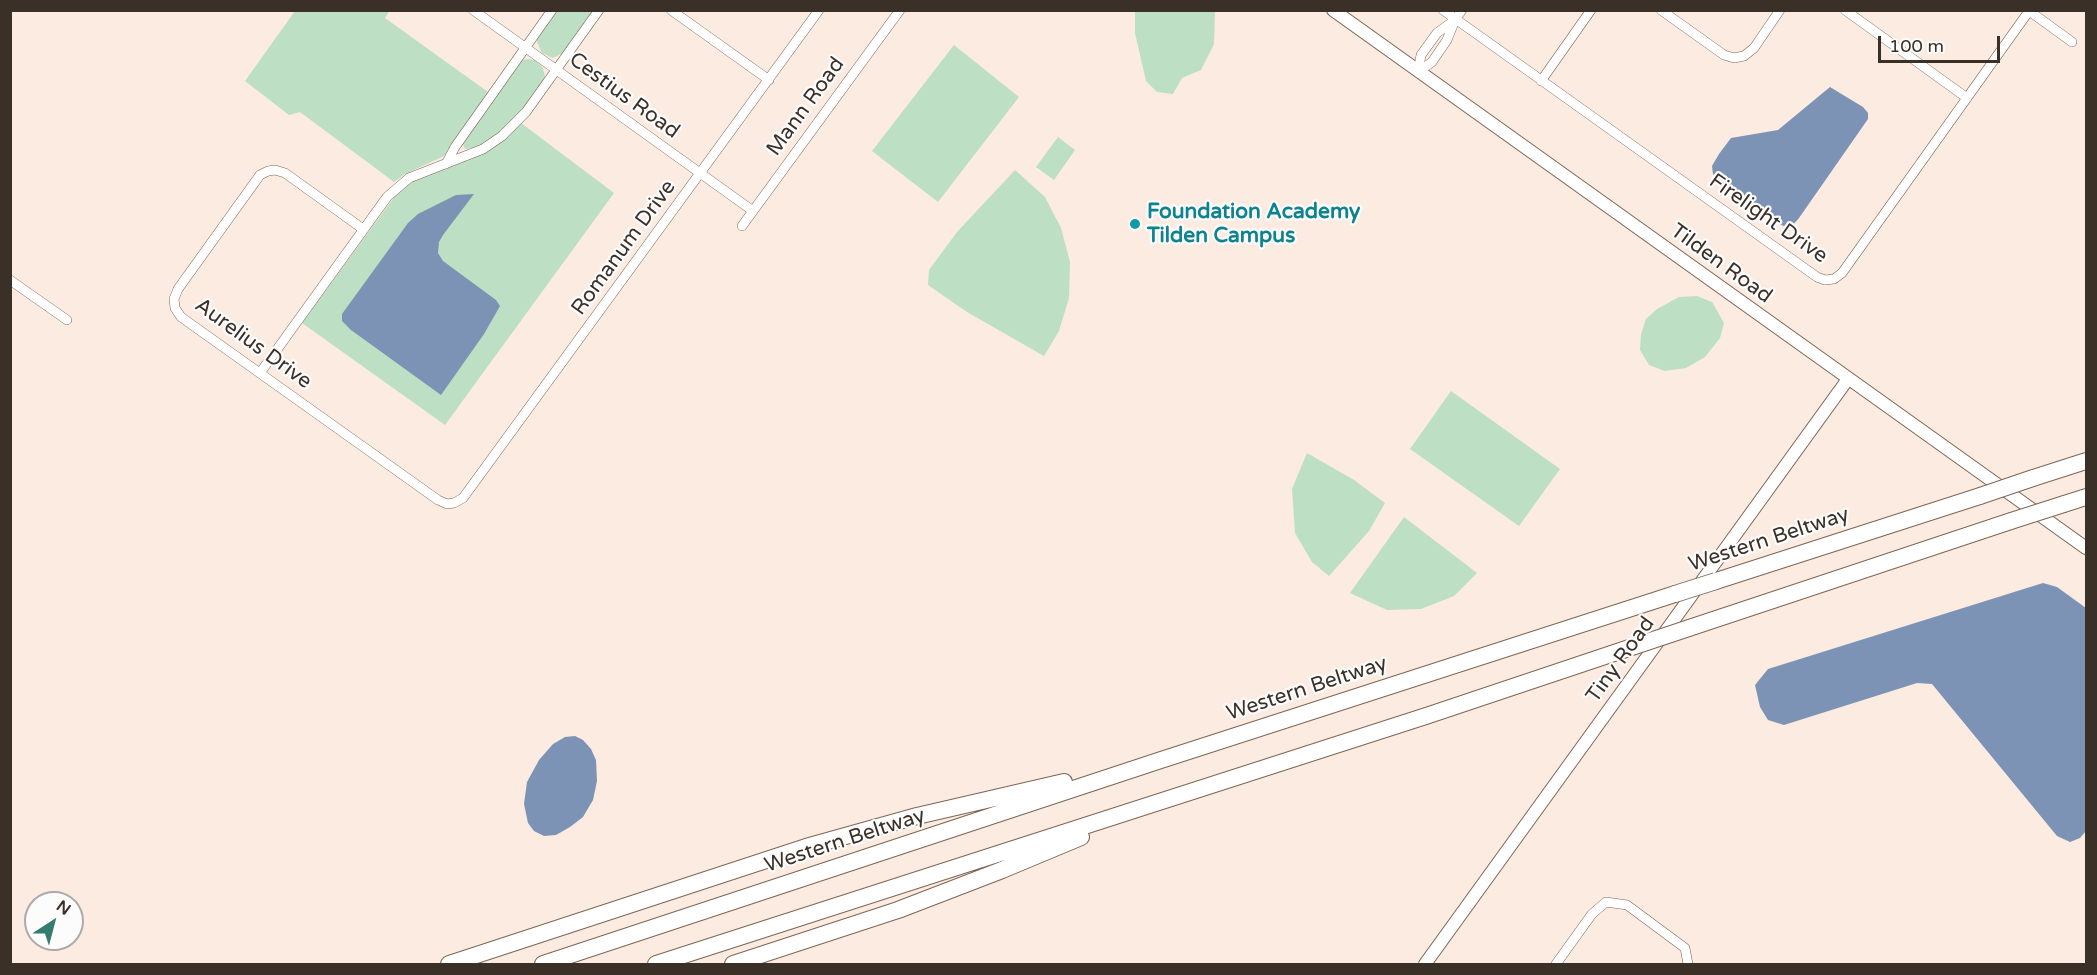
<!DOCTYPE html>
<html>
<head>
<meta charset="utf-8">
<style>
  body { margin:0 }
  #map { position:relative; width:2097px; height:975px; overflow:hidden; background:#fcebe0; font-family:"Varela Round",sans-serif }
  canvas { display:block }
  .frame { position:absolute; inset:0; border:12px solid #3a3028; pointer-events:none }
  .north { position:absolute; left:24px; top:891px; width:60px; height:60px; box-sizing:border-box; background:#fcfcfc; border:2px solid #aeaaa7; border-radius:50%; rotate:36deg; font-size:16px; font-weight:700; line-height:24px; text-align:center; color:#3a3028 }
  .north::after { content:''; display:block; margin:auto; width:21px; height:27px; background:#367b6f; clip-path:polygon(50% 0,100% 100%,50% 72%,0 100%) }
  .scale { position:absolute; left:1878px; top:36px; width:122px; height:27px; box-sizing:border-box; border:3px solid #3a3028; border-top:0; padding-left:8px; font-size:18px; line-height:21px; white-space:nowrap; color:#3a3028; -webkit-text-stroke:4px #fcfcfc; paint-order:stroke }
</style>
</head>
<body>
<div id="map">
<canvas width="2097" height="975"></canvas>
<div class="frame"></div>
<div class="north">N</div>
<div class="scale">100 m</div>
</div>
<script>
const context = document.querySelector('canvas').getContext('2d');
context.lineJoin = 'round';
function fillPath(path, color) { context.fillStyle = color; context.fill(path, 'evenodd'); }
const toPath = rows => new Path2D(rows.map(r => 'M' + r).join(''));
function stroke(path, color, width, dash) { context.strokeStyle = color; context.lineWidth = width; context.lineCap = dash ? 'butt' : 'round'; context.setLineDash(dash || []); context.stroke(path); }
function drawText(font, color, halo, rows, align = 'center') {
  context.font = font + ' "Varela Round",sans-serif'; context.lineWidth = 4.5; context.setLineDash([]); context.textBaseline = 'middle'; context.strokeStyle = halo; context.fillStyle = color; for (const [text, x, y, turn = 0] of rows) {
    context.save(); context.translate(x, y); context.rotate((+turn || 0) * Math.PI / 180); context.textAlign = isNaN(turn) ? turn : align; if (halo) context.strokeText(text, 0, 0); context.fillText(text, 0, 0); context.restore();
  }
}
fillPath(toPath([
  [390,10,385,18,488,92,444,156,405,174,394,182,300,112,289,115,245,81,295,11],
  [556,11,594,11,563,53,553,58,542,53,537,42,537,38],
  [1135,11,1215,11,1214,44,1201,70,1182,78,1173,94,1157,92,1146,81,1135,33],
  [954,45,1019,97,938,202,872,151],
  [528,59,535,60,543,68,545,77,540,86,515,119,496,136,478,147,465,149,462,142,522,60],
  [521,123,614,193,445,425,302,323,398,192,414,181,469,159],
  [1058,137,1075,150,1054,180,1036,167],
  [1015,170,1045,197,1061,228,1070,262,1069,298,1059,331,1044,356,967,312,928,285,929,270,957,232],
  [1697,296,1712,302,1724,323,1720,338,1705,357,1686,368,1665,371,1649,365,1640,350,1641,334,1646,319,1657,309,1679,297],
  [1451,391,1560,469,1519,526,1410,449],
  [1307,453,1354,480,1385,503,1369,531,1329,576,1312,562,1295,533,1292,489],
  [1404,517,1477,573,1454,596,1421,609,1387,610,1350,593]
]), '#bddfc3');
fillPath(toPath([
  [1830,87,1863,107,1868,113,1868,119,1799,218,1793,225,1786,227,1775,222,1720,180,1713,174,1712,166,1719,154,1731,138,1778,130],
  [474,194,443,235,439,242,438,253,443,261,496,300,500,306,484,334,441,395,351,330,342,321,342,314,408,223,418,214,456,195],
  [2043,583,2057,587,2086,608,2086,831,2080,838,2070,842,2057,836,1932,684,1917,683,1784,725,1768,720,1760,707,1755,685,1768,669],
  [575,736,583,740,591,749,596,760,597,781,593,800,583,817,570,827,556,835,544,836,534,831,528,823,524,804,527,782,539,760,553,744,565,737]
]), '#7c93b6');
const street = toPath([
  [473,10,753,211],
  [671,10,769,80],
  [1443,10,1817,277,1825,280,1834,279,1842,273,2029,11],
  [1661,10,1724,55,1734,58,1744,56,1754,48,1780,10],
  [1845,10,1967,98],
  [2028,10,2072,42],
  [1418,72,1432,62,1447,40,1455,20,1462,10],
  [1418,72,1421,55,1437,33,1455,20],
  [1541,81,1591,10],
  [446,164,455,147,552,10],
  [742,226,900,10],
  [363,229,285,173,275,170,268,171,260,175,178,289,174,299,175,308,181,317,438,500,447,504,454,503,463,498,819,10],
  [10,280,67,320],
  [260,373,387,197,409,178,483,149,502,136,526,112,599,10],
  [1556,964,1592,914,1606,902,1627,905,1685,948,1688,964]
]);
const secondary = toPath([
  [1333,10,2086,548],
  [1425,964,1848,379]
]);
const highway = toPath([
  [2033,478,2086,461],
  [2064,504,2086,497],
  [1716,581,1980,496],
  [1689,628,2011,521],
  [449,964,806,847,917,816,1064,782],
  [543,964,1161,760,1675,594],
  [656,964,1426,716,1635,646],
  [733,964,898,910,1002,870,1081,837]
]);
stroke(street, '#7d6554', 10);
stroke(secondary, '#7d6554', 14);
stroke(highway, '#7d6554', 18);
stroke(street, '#fff', 9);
stroke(secondary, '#fff', 12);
stroke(highway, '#fff', 16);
const highwayBridge = toPath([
  [1980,496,2033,478],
  [2011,521,2064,504],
  [1675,594,1716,581],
  [1635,646,1689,628]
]);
stroke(highwayBridge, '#7d6554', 18, []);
stroke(highwayBridge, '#fff', 16);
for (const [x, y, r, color] of [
  [1135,224,6,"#0f9aa8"]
]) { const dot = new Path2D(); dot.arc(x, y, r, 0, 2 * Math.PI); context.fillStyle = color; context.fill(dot); stroke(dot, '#fcfcfc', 2); }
drawText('21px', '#3a3028', '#fcfcfc', [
  ["Cestius Road",624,96,36],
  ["Mann Road",806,107,-54],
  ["Firelight Drive",1768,219,35],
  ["Romanum Drive",624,248,-54],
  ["Tilden Road",1721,264,36],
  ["Aurelius Drive",253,344,36],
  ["Western Beltway",1769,540,-18],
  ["Tiny Road",1621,660,-54],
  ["Western Beltway",1307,689,-18],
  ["Western Beltway",845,841,-18]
]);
drawText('bold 21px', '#0d838f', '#fcfcfc', [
  ["Foundation Academy",1147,212],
  ["Tilden Campus",1147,236]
], 'left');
</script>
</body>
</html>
